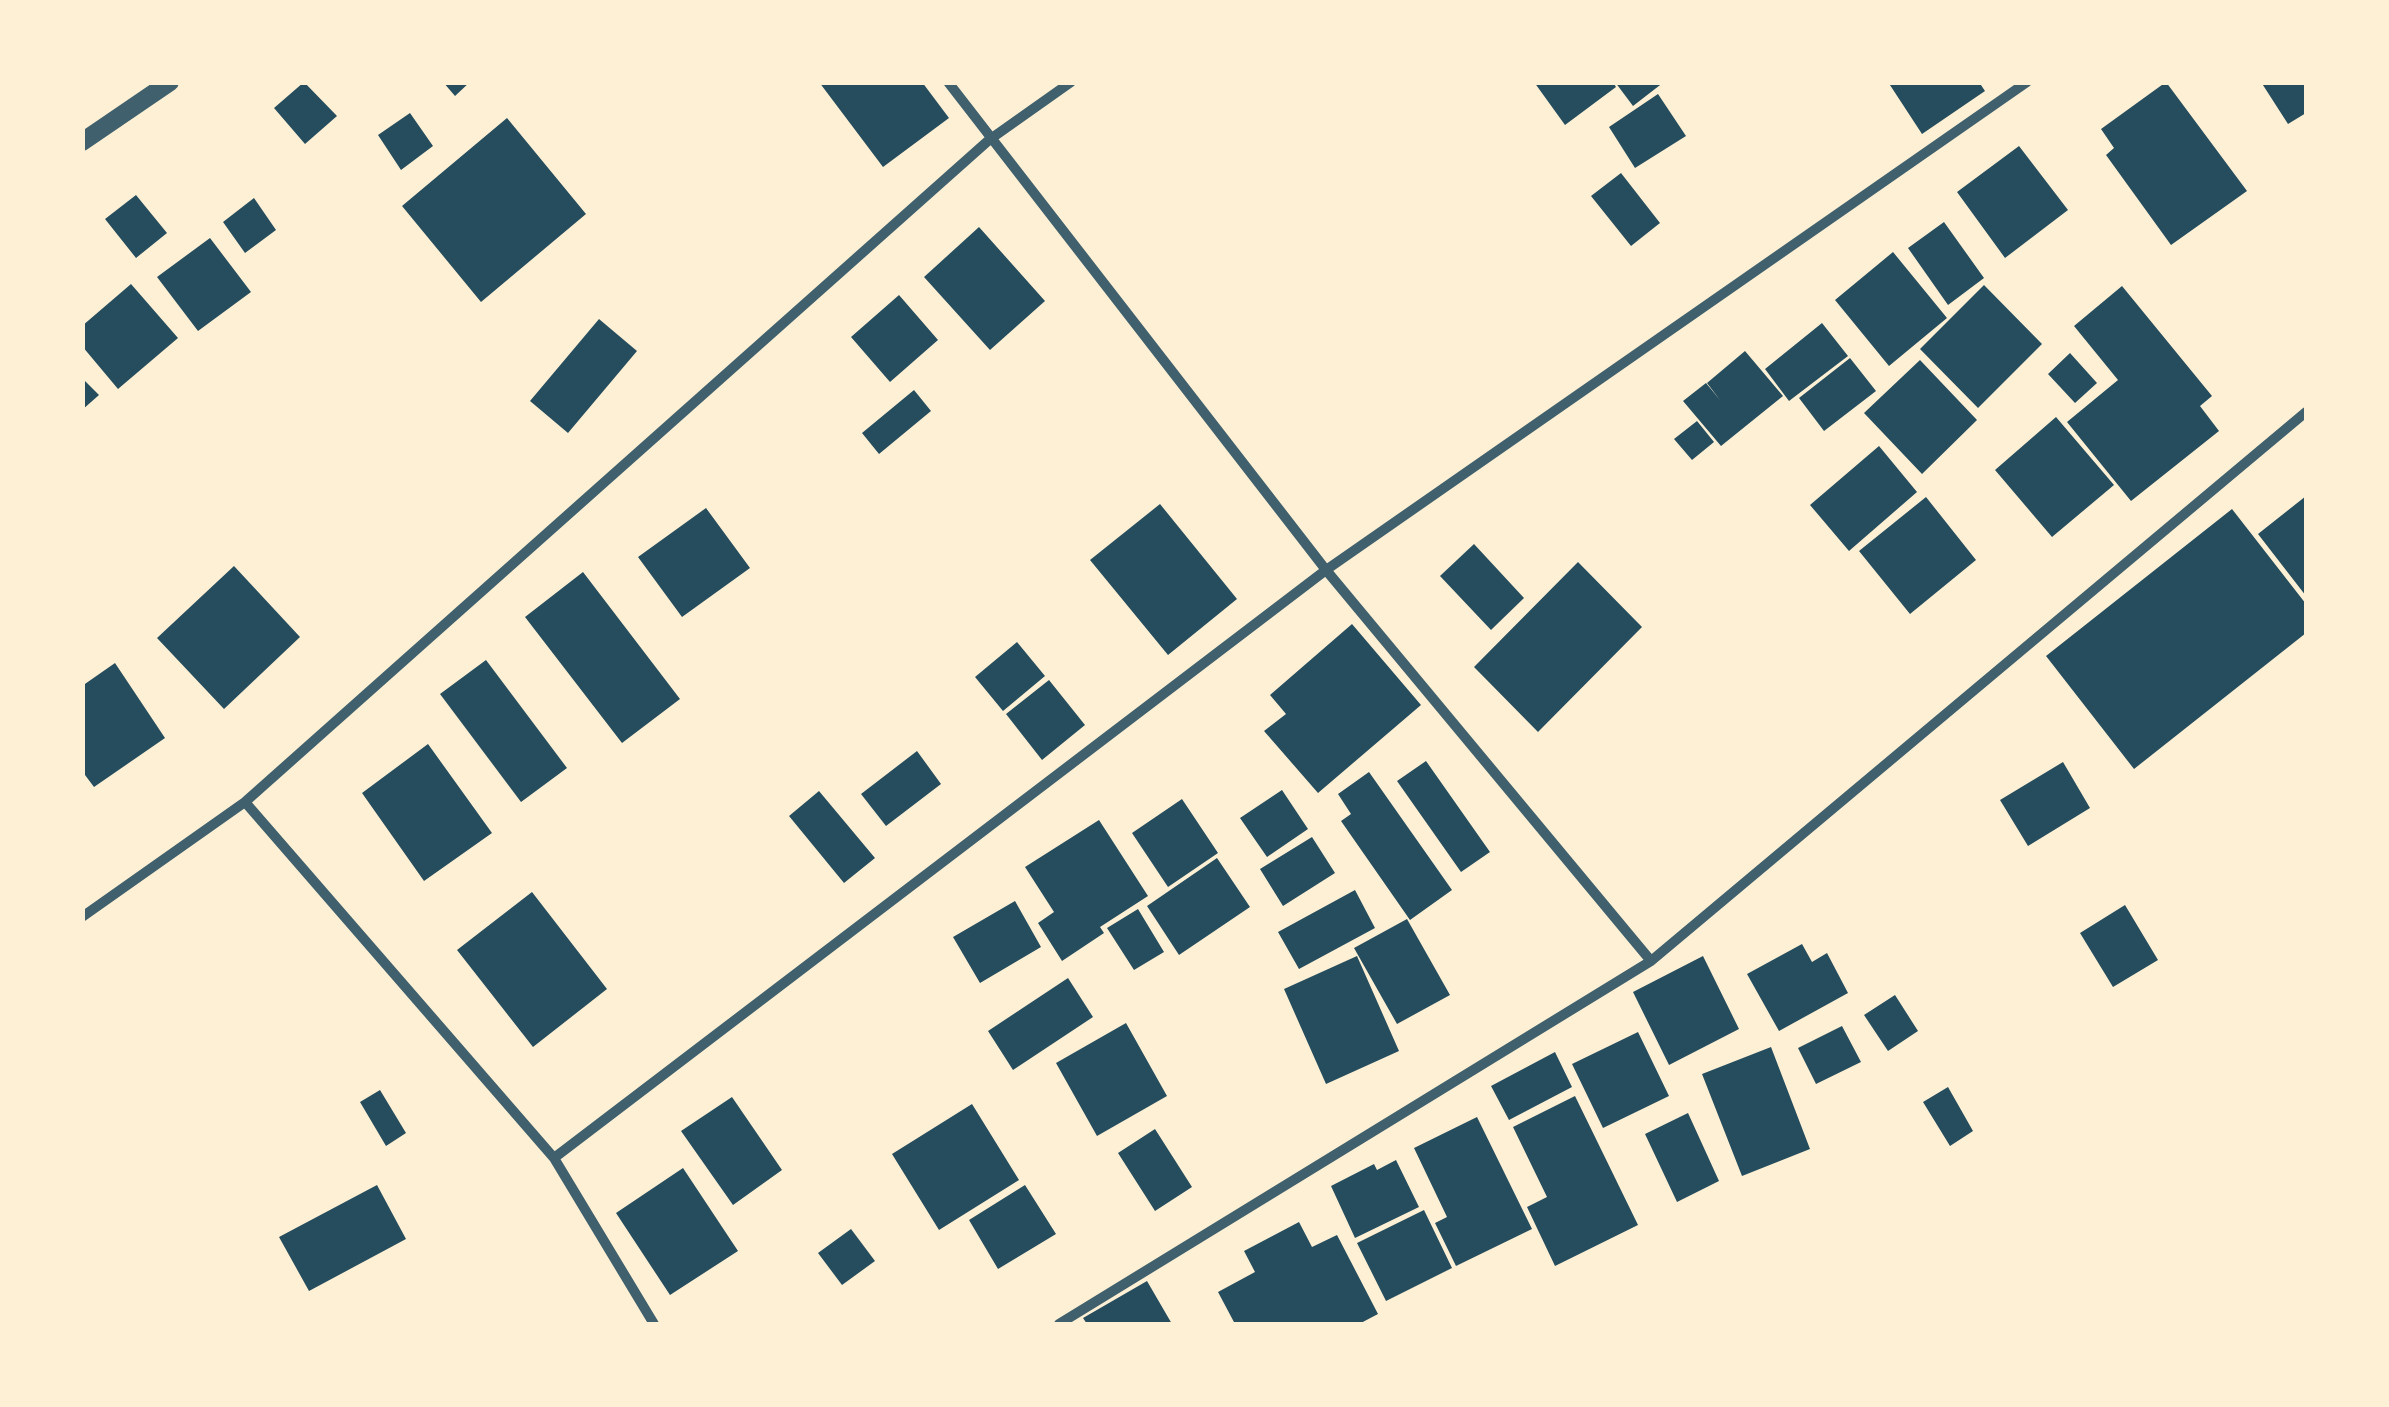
<!DOCTYPE html>
<html>
<head>
<meta charset="utf-8">
<style>
  body { margin:0 }
  #map { position:relative; width:2389px; height:1407px; overflow:hidden; background:#fdf0d5; font-family:"IBM Plex Sans",sans-serif }
  canvas { display:block }
  .frame { position:absolute; inset:0; border:85px solid #fdf0d5; pointer-events:none }
</style>
</head>
<body>
<div id="map">
<canvas width="2389" height="1407"></canvas>
<div class="frame"></div>
</div>
<script>
const context = document.querySelector('canvas').getContext('2d');
context.lineJoin = 'round';
function fillPath(path, color) { context.fillStyle = color; context.fill(path, 'evenodd'); }
const toPath = rows => new Path2D(rows.map(r => 'M' + r).join(''));
function stroke(path, color, width, dash) { context.strokeStyle = color; context.lineWidth = width; context.lineCap = dash ? 'butt' : 'round'; context.setLineDash(dash || []); context.stroke(path); }
fillPath(toPath([
  [304,82,337,116,305,144,274,108],
  [443,82,470,82,455,96],
  [819,82,922,82,949,118,883,167],
  [1534,82,1613,82,1616,87,1565,125],
  [1615,82,1664,82,1633,106],
  [1888,82,1979,82,1985,91,1922,134],
  [2166,82,2247,191,2171,245,2106,155,2114,148,2101,129],
  [2261,82,2306,82,2306,113,2288,124],
  [1658,94,1686,136,1635,168,1609,127],
  [410,113,433,146,401,170,378,135],
  [507,118,586,214,481,302,402,206],
  [2019,146,2068,210,2005,258,1957,192],
  [1621,173,1660,223,1631,246,1591,196],
  [136,195,167,233,136,258,105,219],
  [254,198,276,230,245,253,223,222],
  [1944,222,1984,278,1948,305,1908,248],
  [979,227,1045,301,990,350,924,277],
  [210,238,251,292,198,331,157,277],
  [1893,252,1947,318,1889,366,1835,300],
  [131,284,178,338,118,389,82,346,82,326],
  [1984,285,2042,344,1978,408,1920,349],
  [2122,286,2212,396,2200,406,2219,431,2131,501,2067,422,2118,380,2074,326],
  [899,295,938,340,890,382,851,337],
  [599,319,637,351,568,433,530,401],
  [1822,323,1848,356,1789,401,1765,369],
  [1745,351,1783,396,1721,446,1683,401,1706,383,1720,400,1707,383],
  [2070,353,2097,383,2075,403,2048,374],
  [1850,358,1876,391,1824,431,1799,398],
  [1920,360,1977,420,1922,474,1864,413],
  [82,378,99,395,82,410],
  [914,390,931,411,879,454,862,433],
  [2056,417,2114,485,2052,537,1995,470],
  [1697,421,1714,442,1692,460,1674,439],
  [1879,446,1917,492,1849,551,1810,505],
  [2306,496,2306,596,2258,534],
  [1926,497,1976,560,1910,614,1859,551],
  [1160,504,1237,599,1168,655,1090,560],
  [706,508,750,568,682,617,638,557],
  [2232,509,2306,604,2306,633,2134,769,2046,656],
  [1474,544,1524,598,1491,630,1440,576],
  [1578,562,1642,627,1538,732,1474,667],
  [234,566,300,637,224,709,157,638],
  [583,572,680,699,622,743,525,617],
  [1352,624,1421,705,1318,793,1264,731,1286,714,1270,695],
  [1017,642,1045,676,1003,711,975,677],
  [486,660,567,768,521,802,440,694],
  [115,663,165,738,94,787,82,771,82,686],
  [1049,680,1085,725,1042,760,1006,714],
  [428,744,492,833,424,881,362,793],
  [917,751,941,784,886,826,861,794],
  [1426,761,1490,852,1461,872,1397,781],
  [2063,762,2090,808,2028,846,2000,800],
  [1369,772,1452,890,1410,920,1341,821,1351,814,1338,794],
  [1282,790,1308,829,1267,857,1240,818],
  [819,791,875,858,844,883,789,816],
  [1182,799,1218,853,1168,887,1132,833],
  [1099,820,1148,896,1100,927,1104,933,1062,961,1038,923,1054,912,1025,867],
  [1312,837,1335,873,1283,906,1260,869],
  [1217,858,1250,907,1179,955,1147,906],
  [1355,890,1375,928,1299,969,1278,932],
  [532,892,607,989,533,1047,457,950],
  [1015,901,1041,947,980,983,953,937],
  [2125,905,2158,960,2113,987,2080,933],
  [1138,909,1164,952,1134,970,1107,928],
  [1407,919,1450,995,1397,1024,1354,948],
  [1802,944,1812,962,1827,953,1848,993,1779,1031,1747,974],
  [1357,956,1399,1051,1326,1084,1284,989],
  [1703,956,1739,1029,1669,1065,1633,992],
  [1068,978,1093,1017,1013,1070,988,1031],
  [1895,995,1918,1031,1888,1051,1864,1015],
  [1126,1023,1167,1096,1097,1136,1056,1063],
  [1842,1026,1861,1062,1816,1084,1798,1048],
  [1638,1032,1669,1096,1603,1128,1572,1064],
  [1771,1047,1810,1149,1742,1176,1702,1074],
  [1555,1052,1572,1087,1509,1120,1491,1086],
  [1948,1087,1973,1131,1950,1146,1923,1102],
  [380,1090,406,1133,386,1146,360,1102],
  [1575,1096,1638,1225,1555,1266,1527,1207,1547,1197,1513,1127],
  [732,1097,782,1170,733,1205,681,1131],
  [972,1104,1019,1180,939,1230,892,1154],
  [1688,1113,1719,1181,1677,1202,1645,1134],
  [1477,1117,1532,1229,1456,1266,1435,1223,1447,1217,1414,1148],
  [1155,1129,1192,1187,1155,1211,1118,1153],
  [1396,1160,1419,1207,1355,1238,1331,1186,1374,1164,1377,1170],
  [683,1168,738,1251,670,1295,616,1213],
  [377,1185,406,1239,309,1291,279,1237],
  [1025,1185,1056,1234,998,1269,969,1220],
  [1424,1210,1452,1268,1386,1301,1357,1243],
  [1299,1222,1312,1247,1337,1235,1378,1314,1359,1324,1235,1324,1218,1292,1255,1272,1244,1251],
  [851,1229,875,1261,842,1285,818,1253],
  [1147,1281,1172,1324,1087,1324,1083,1318]
]), '#264d5e');
stroke(toPath([
  [948,82,1326,570,1651,961],
  [245,802,554,1158,654,1324],
  [82,917,245,802,989,140,1071,82],
  [554,1158,1326,570,2027,82],
  [1059,1324,1651,961,2306,412]
]), '#3f606c', 10);
stroke(toPath([
  [82,142,170,82]
]), '#3f606c', 18);
</script>
</body>
</html>
